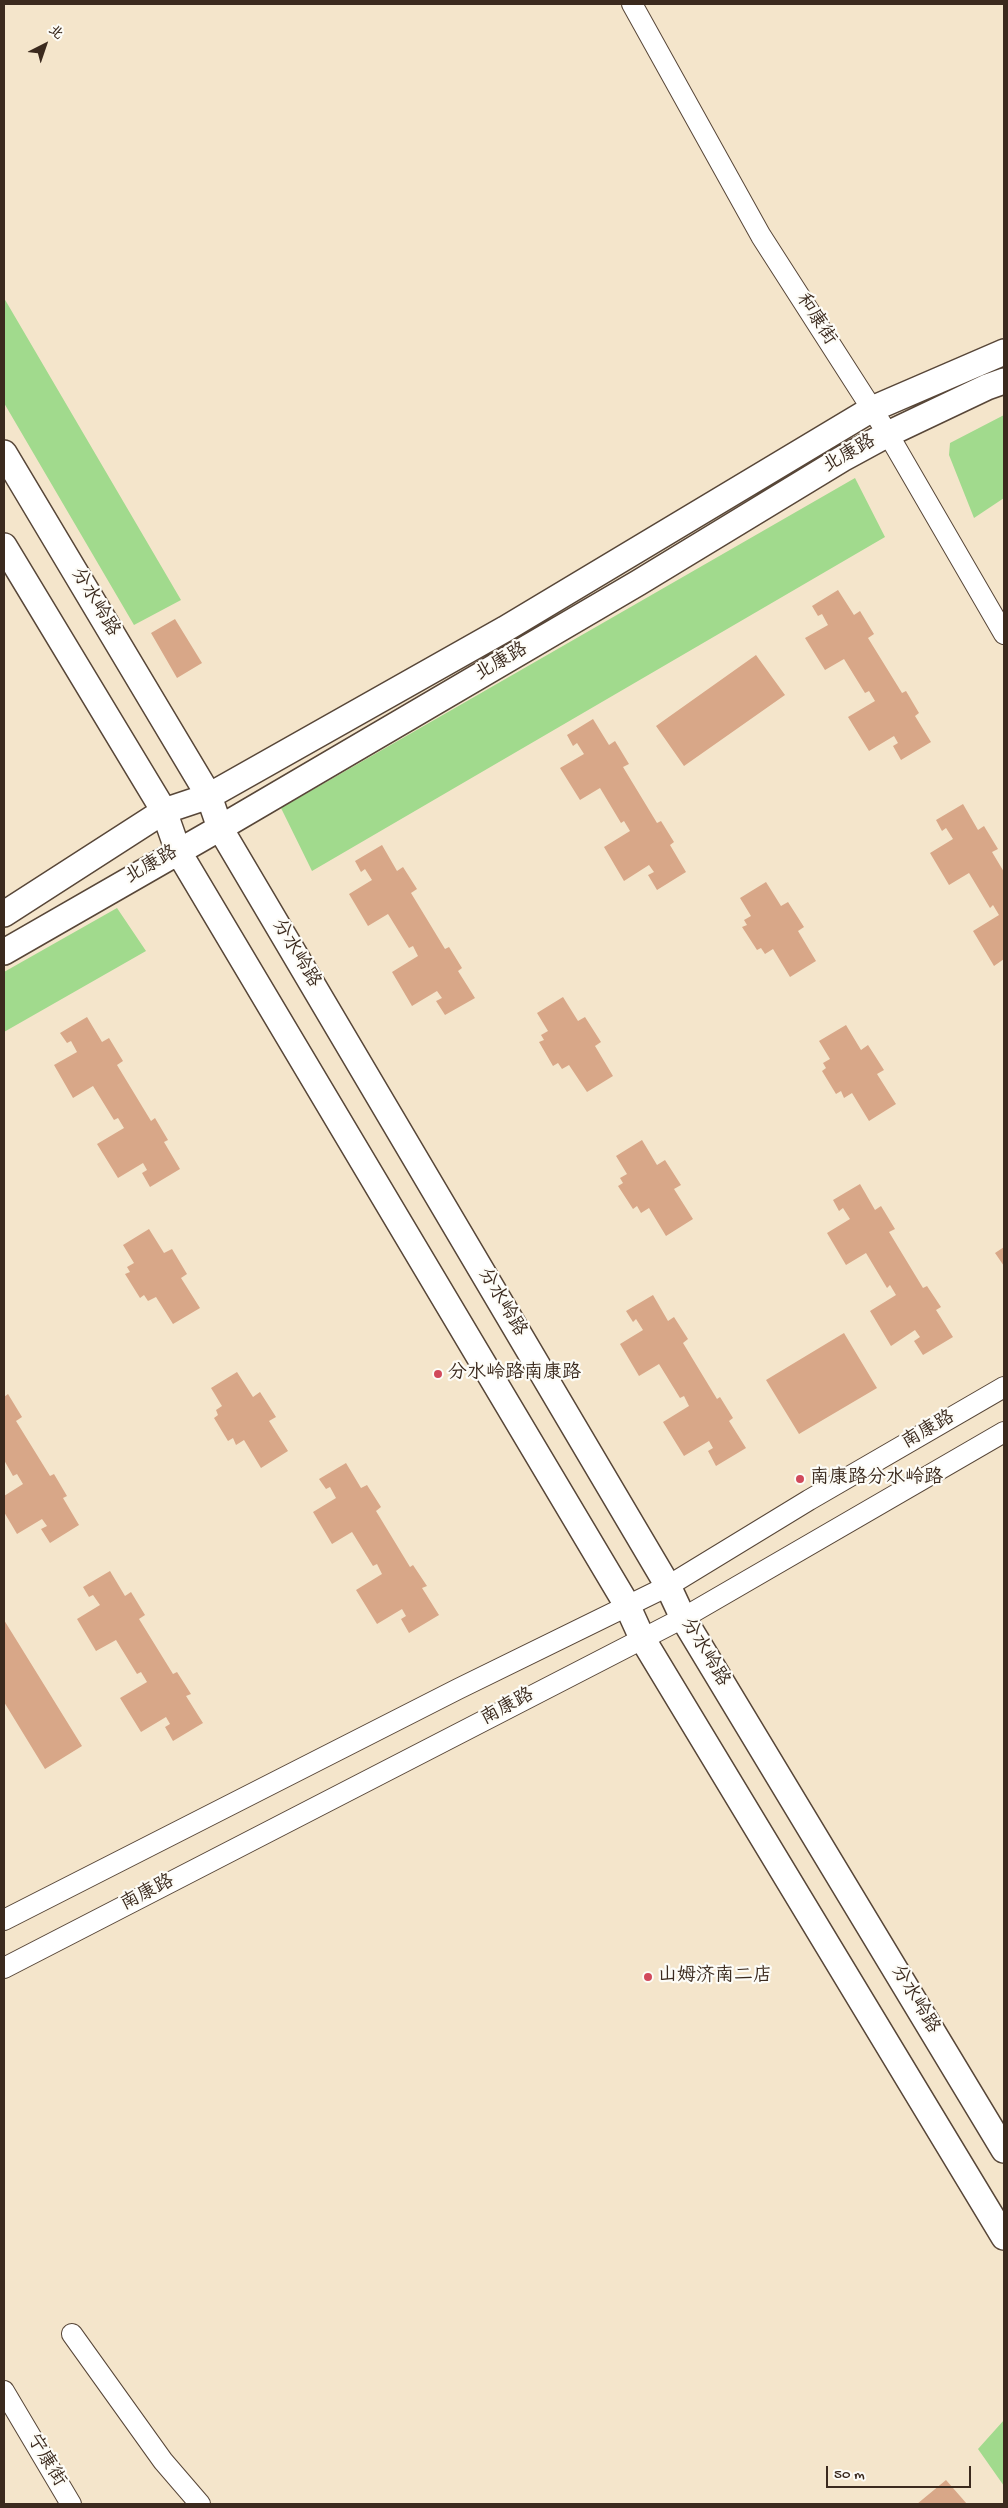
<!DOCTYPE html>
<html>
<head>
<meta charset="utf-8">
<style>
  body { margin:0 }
  #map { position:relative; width:1008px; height:2508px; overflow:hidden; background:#f4e5cb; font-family:"Gochi Hand","LXGW WenKai TC",sans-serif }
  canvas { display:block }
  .frame { position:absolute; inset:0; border:5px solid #3b2a1e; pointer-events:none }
  .north { position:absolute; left:20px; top:20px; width:50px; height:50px; -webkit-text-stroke:4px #fdfcf7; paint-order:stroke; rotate:41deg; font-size:14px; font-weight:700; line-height:20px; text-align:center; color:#3b2a1e }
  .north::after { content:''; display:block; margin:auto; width:18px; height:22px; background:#3b2a1e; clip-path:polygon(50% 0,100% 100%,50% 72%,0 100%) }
  .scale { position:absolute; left:826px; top:2466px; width:145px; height:22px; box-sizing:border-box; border:2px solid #3b2a1e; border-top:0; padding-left:6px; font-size:15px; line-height:18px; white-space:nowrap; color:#3b2a1e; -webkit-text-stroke:4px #fdfcf7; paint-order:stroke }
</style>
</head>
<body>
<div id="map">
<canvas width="1008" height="2508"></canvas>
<div class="frame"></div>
<div class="north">北</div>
<div class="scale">50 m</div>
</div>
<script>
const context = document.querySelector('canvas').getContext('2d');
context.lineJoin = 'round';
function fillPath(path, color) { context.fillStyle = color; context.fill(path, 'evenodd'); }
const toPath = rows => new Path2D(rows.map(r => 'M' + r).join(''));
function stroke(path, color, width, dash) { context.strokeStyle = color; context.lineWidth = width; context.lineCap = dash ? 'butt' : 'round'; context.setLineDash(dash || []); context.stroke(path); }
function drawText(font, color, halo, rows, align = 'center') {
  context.font = font + ' "Gochi Hand","LXGW WenKai TC",sans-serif'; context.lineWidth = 4.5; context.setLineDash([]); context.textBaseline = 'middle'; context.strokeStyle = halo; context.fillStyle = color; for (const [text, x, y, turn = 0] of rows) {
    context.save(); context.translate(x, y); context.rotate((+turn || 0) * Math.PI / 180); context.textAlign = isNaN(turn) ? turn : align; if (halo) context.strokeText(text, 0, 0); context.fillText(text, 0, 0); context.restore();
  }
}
fillPath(toPath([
  [4,298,181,600,134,625,4,403],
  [1004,415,1004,498,974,518,949,455,950,443],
  [855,478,885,537,312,871,281,808],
  [117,908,146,951,4,1032,4,972],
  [1004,2420,1004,2486,978,2449]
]), '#a1da8d');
fillPath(toPath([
  [838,590,854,615,860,611,874,634,868,638,902,693,906,691,919,713,915,716,931,742,901,760,893,746,898,743,894,736,869,751,848,717,875,701,869,691,865,693,844,659,825,670,805,638,828,625,822,614,818,616,812,606],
  [175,619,202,663,177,678,151,633],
  [756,655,785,695,684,766,656,726],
  [593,719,609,745,615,741,629,764,623,767,657,823,661,821,674,842,670,845,686,872,657,890,648,875,654,872,649,865,624,881,604,847,630,831,624,821,621,823,600,788,580,800,560,768,584,754,577,743,573,746,567,735],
  [963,804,978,830,984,826,998,849,992,852,1004,872,1004,959,994,966,973,931,999,915,993,905,990,908,969,873,949,885,930,853,953,839,946,828,942,831,936,820],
  [382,845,397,871,403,867,417,889,411,893,445,949,449,947,462,968,458,971,475,998,445,1015,436,1001,442,998,437,991,412,1006,392,972,418,956,413,946,409,948,388,914,368,926,349,894,372,880,365,869,361,872,355,861],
  [766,882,781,906,788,902,804,927,798,931,816,961,790,977,773,949,765,954,761,948,757,950,742,927,747,925,744,920,751,916,740,898],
  [563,997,578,1021,585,1017,601,1042,595,1046,613,1076,587,1092,569,1065,562,1069,558,1063,553,1066,539,1042,544,1040,541,1035,548,1031,537,1013],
  [87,1017,102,1042,109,1038,123,1061,117,1065,151,1121,155,1118,168,1140,164,1142,180,1169,150,1187,142,1173,147,1170,143,1163,118,1178,97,1144,124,1128,118,1118,114,1120,93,1086,73,1098,54,1065,77,1052,71,1041,67,1043,60,1033],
  [846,1025,861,1050,868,1045,884,1070,877,1074,896,1104,869,1121,852,1093,844,1098,841,1091,836,1094,822,1071,826,1068,823,1063,830,1059,819,1041],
  [642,1140,657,1165,665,1160,681,1185,674,1189,693,1219,666,1236,649,1208,641,1213,637,1206,633,1209,618,1186,623,1183,620,1178,627,1174,616,1156],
  [860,1184,875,1210,881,1206,895,1229,889,1232,923,1288,927,1286,941,1307,936,1310,953,1337,923,1355,914,1341,920,1337,915,1330,891,1346,870,1311,896,1295,890,1285,887,1288,866,1253,846,1265,827,1233,850,1219,843,1208,839,1211,833,1200],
  [149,1229,164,1253,172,1249,187,1274,181,1278,200,1308,173,1324,156,1297,148,1301,144,1295,140,1298,125,1274,130,1272,127,1267,134,1263,123,1245],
  [1004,1247,1004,1266,995,1253],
  [653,1295,668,1321,674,1317,688,1339,683,1343,717,1399,720,1397,733,1418,729,1421,746,1448,716,1466,708,1451,713,1448,709,1441,684,1456,663,1422,689,1406,684,1396,680,1398,659,1364,639,1376,620,1344,643,1330,636,1319,633,1322,626,1311],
  [844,1333,877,1388,799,1434,766,1380],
  [237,1372,253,1397,260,1392,276,1417,269,1421,288,1451,261,1468,244,1440,236,1445,233,1438,228,1441,214,1418,218,1415,216,1410,222,1406,211,1388],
  [8,1394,22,1417,16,1421,50,1476,54,1474,67,1496,63,1498,79,1525,50,1543,41,1529,47,1526,42,1519,17,1534,4,1512,4,1496,23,1484,17,1474,13,1476,4,1460,4,1397],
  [346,1463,361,1488,367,1485,381,1507,376,1511,410,1567,413,1565,427,1586,422,1588,439,1615,409,1633,401,1619,406,1616,402,1609,377,1624,356,1590,382,1574,377,1564,373,1566,352,1532,332,1544,313,1512,336,1498,330,1487,326,1489,319,1479],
  [110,1571,125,1596,131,1592,145,1615,139,1619,173,1674,177,1672,191,1694,186,1696,203,1723,173,1741,165,1727,170,1724,166,1717,141,1732,120,1698,147,1682,141,1672,137,1674,116,1640,96,1651,77,1619,100,1605,93,1595,89,1597,83,1587],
  [4,1620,82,1746,45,1769,4,1702],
  [946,2480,967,2504,917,2504]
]), '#d8a788');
const minor = toPath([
  [632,4,761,236,888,434,1004,634],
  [4,1920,458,1689,668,1586,809,1500,1004,1387],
  [4,1968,683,1618,1004,1432],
  [72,2334,163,2461,200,2504],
  [4,2391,71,2504]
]);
const major = toPath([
  [4,453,209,796,220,828,668,1586,683,1618,1004,2150],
  [4,546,164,811,178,851,627,1605,642,1638,1004,2237],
  [4,914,164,811,209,796,505,629,872,409,1004,352],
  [4,952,220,828,638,583,842,459,888,434,987,387,1004,381]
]);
stroke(minor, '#574638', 22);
stroke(major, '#574638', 28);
stroke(minor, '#fff', 20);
stroke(major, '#fff', 25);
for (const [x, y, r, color] of [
  [438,1374,5,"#d1495b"],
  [800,1479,5,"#d1495b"],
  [648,1977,5,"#d1495b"]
]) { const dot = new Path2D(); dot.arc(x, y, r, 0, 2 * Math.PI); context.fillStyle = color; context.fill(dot); stroke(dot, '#fdfcf7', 2); }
drawText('19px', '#3b2a1e', '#fdfcf7', [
  ["和康街",815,320,57],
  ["北康路",850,455,-30],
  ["分水岭路",94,603,59],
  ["北康路",502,663,-30],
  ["北康路",152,866,-30],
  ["分水岭路",295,954,59],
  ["分水岭路",501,1303,59],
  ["南康路",929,1431,-30],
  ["分水岭路",704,1653,59],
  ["南康路",508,1708,-28],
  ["南康路",148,1894,-27],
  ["分水岭路",914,2000,59],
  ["宁康街",45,2461,59]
]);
drawText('19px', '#3b2a1e', '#fdfcf7', [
  ["分水岭路南康路",448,1374],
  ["南康路分水岭路",810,1479],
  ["山姆济南二店",658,1977]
], 'left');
</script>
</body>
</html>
